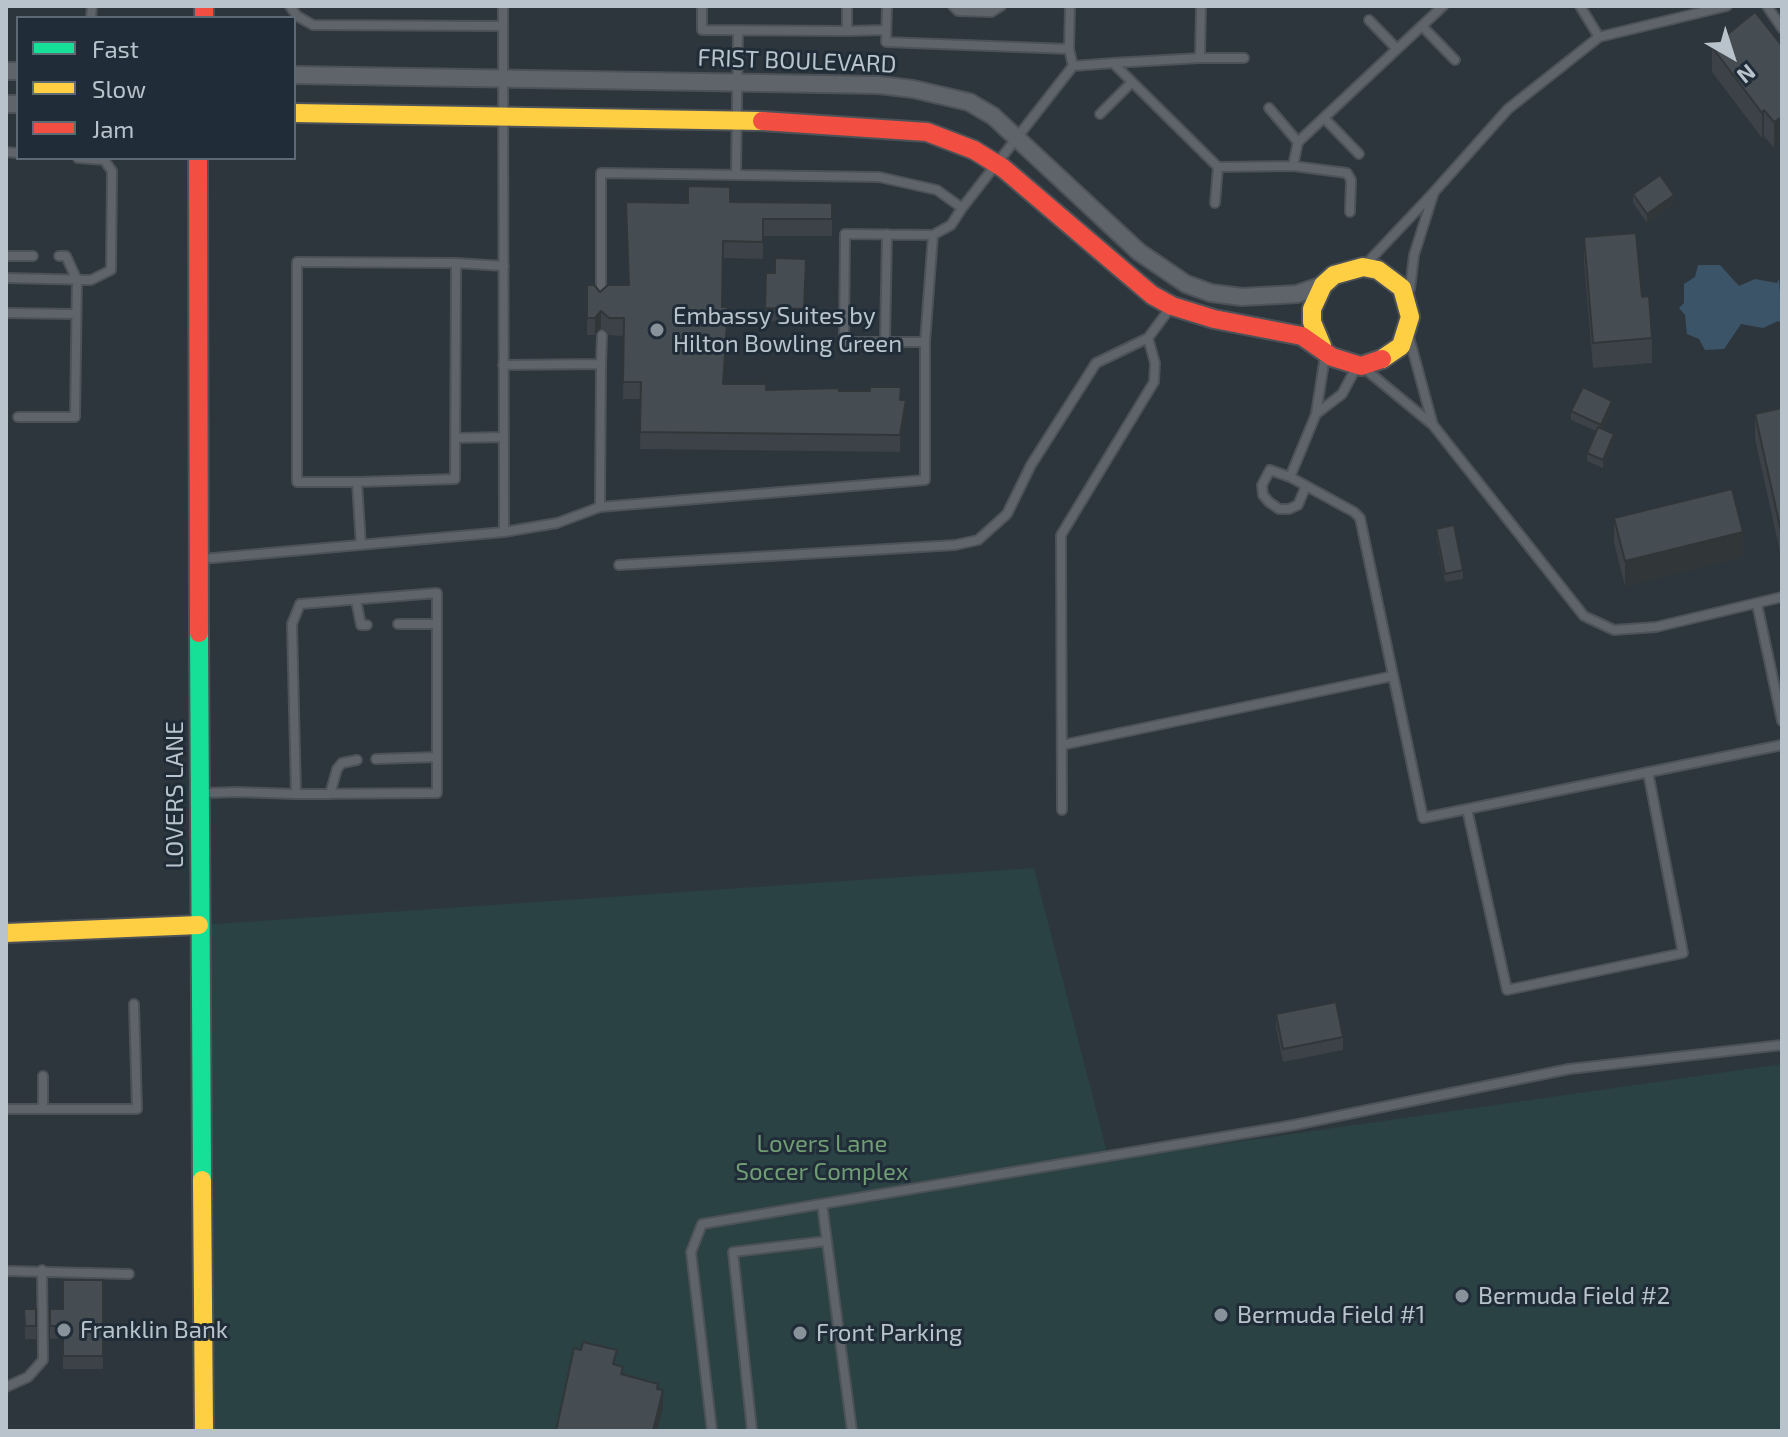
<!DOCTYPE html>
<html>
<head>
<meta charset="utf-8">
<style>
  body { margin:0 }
  #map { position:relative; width:1788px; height:1437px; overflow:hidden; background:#2d363d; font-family:"Exo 2",sans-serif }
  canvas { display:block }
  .frame { position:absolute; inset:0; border:8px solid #b9c3cc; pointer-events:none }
  .legend { position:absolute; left:16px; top:16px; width:280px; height:144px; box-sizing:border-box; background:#202d38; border:2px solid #5d6973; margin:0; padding:10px 14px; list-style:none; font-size:24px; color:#b9c3cc }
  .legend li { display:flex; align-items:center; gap:16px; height:40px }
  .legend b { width:40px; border:2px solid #5d6973 }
  .north { position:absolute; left:1692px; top:16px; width:80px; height:80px; -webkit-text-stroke:6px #202d38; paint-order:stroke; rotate:141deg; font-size:22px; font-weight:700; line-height:32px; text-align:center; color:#b9c3cc }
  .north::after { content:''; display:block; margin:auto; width:28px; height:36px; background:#b9c3cc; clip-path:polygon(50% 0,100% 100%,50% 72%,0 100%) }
</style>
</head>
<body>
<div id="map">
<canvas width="1788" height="1437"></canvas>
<div class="frame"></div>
<ul class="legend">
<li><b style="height:10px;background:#16e098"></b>Fast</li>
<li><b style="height:10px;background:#ffcf43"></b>Slow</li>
<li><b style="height:10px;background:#f24e42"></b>Jam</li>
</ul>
<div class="north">N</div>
</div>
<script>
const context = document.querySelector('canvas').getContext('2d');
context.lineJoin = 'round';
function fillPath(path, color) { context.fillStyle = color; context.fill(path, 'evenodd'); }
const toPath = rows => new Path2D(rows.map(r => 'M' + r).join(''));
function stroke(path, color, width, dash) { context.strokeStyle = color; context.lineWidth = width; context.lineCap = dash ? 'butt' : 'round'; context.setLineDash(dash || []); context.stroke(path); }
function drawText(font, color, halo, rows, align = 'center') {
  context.font = font + ' "Exo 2",sans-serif'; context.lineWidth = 6; context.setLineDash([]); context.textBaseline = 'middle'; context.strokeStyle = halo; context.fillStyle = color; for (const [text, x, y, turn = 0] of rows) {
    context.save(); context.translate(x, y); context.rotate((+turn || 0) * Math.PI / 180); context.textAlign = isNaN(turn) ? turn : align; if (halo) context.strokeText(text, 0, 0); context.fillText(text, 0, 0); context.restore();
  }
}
fillPath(toPath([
  [1034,868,1109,1160,1782,1064,1782,1431,204,1431,199,925]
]), '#2a4243');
fillPath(toPath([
  [1698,265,1720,265,1739,286,1755,279,1777,283,1779,279,1782,323,1778,321,1763,328,1741,324,1724,349,1705,350,1699,339,1687,334,1685,315,1679,308,1684,303,1684,284,1695,277]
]), '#3c5468');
const lane = toPath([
  [290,6,297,16,313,25,503,26],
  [503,6,504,532],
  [702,6,702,30,847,31,847,6],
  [887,6,886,42,1069,49],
  [953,6,958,11,991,12,1001,6],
  [1201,6,1200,58,1244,58],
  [1580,6,1599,37],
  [1767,6,1782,28],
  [91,18,92,6],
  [1369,20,1397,49],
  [1422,26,1455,60],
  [847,31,886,30],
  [1113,63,1200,58],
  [1073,66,1113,63,1218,167,1293,166],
  [1269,108,1298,142],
  [1100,114,1132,82],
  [1324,118,1359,154],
  [6,152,18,153],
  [736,175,738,31],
  [1434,192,1508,109,1599,37,1727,6],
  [1215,203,1218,167],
  [1350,212,1351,180,1347,173,1293,166,1298,142,1443,6],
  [6,256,33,256],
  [456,263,504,266],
  [1367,263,1434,192,1414,255,1410,289],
  [6,278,91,280,111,270,112,171,104,160,78,158],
  [601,301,601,173,879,177,937,190,962,208,1073,66,1069,49,1070,6],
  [6,313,76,314],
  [885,342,887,234],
  [925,342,844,342,845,234,933,235],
  [1325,356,1316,414,1342,394,1356,368],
  [601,364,602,335],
  [503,365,601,364,600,507],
  [1365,369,1433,425,1409,337],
  [1316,414,1290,477,1354,512,1360,518,1423,818,1782,745],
  [18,417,75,417,77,280,66,256,59,256],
  [1433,425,1584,616,1614,630,1656,627,1782,597],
  [456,438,504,437],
  [1290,477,1270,470,1262,485,1263,495,1269,502,1279,509,1289,509,1298,505,1306,486],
  [357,482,455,479,456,263,297,262,297,482,357,482,361,545],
  [202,559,504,532,557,523,600,507,925,480,925,342,933,235,951,225,962,208],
  [619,565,955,545,978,540,1007,514,1031,465,1096,363,1148,338],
  [356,600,361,625,367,625],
  [1757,604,1782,721],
  [398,624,437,624],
  [1062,745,1393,676],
  [376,759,437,757],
  [205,793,237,792,296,794,437,793,437,593,300,604,292,624,296,794],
  [330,794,337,769,342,763,357,760],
  [1467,809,1507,990,1683,953,1648,772],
  [1062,810,1061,535,1154,382,1155,363,1148,338,1171,307],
  [43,1076,43,1109],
  [6,1109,137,1109,134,1004],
  [822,1204,852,1431],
  [6,1271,129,1274],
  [6,1387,28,1377,43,1360,42,1270],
  [712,1431,691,1252,702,1224,1294,1125,1569,1069,1782,1045],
  [752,1431,733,1252,827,1241]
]);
const street = toPath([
  [6,71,18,71],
  [294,75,879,85,913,89,969,102,993,116,1139,252,1186,284,1211,293,1242,297,1297,294,1323,285],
  [6,104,18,104]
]);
const fast = toPath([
  [199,633,202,1180]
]);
const slow = toPath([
  [294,113,762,121],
  [1322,346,1312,322,1312,309,1323,285,1334,275,1363,267,1378,270,1402,288,1410,317,1401,346,1382,359],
  [6,933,199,925],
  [202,1180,204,1431]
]);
const jam = toPath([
  [204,6,204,18],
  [762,121,927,132,974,150,1003,168,1152,295,1172,306,1214,319,1302,336,1332,357,1361,366,1382,359],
  [198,158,199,633]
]);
stroke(lane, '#4c5257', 12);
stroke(street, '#4c5257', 20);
stroke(fast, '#4c5257', 22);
stroke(slow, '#4c5257', 22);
stroke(jam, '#4c5257', 22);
stroke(lane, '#5e646a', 8);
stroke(street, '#5e646a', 16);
stroke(fast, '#16e098', 18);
stroke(slow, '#ffcf43', 18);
stroke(jam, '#f24e42', 18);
fillPath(toPath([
  [1782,46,1774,148,1764,136,1762,138,1712,72,1712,47],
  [1633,194,1674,203,1647,223,1633,203],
  [730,202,832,203,832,236,763,236,763,259,723,258,722,307,728,324,724,384,766,390,839,391,901,400,906,418,900,452,640,449,641,399,623,399,624,336,609,335,601,328,595,335,587,335,587,285,600,292,628,285],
  [1584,237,1642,297,1652,338,1652,363,1593,368,1584,262],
  [806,259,804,322,765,321,766,273,775,273],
  [1782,408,1782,556,1781,556,1755,439,1755,414],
  [1612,409,1603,429,1614,442,1603,468,1587,461,1587,453,1596,431,1571,420,1571,411],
  [1614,518,1743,557,1625,586,1614,543],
  [1436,529,1463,570,1463,579,1445,582,1436,537],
  [1276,1014,1343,1037,1343,1050,1283,1062,1276,1027],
  [103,1280,103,1369,63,1369,63,1338,50,1339,50,1309,63,1309],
  [24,1309,36,1309,36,1339,25,1339]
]), '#3c4247');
fillPath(toPath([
  [1764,110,1764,136,1762,138,1762,113],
  [1782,117,1782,142,1774,148,1774,122],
  [1674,195,1674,203,1647,223,1647,214],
  [728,307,728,324,723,401,723,384],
  [601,311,601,328,595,335,595,318],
  [906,400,906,418,900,452,900,435],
  [1612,401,1612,409,1601,433,1601,425],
  [1614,434,1614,442,1603,468,1603,460],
  [1743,532,1743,557,1625,586,1625,561],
  [663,1390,663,1408,657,1431,653,1431]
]), '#313639');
const building = toPath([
  [1755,12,1782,46,1782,117,1774,122,1764,110,1762,113,1712,47,1755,12],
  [1660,175,1674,195,1647,214,1633,194,1660,175],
  [688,186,730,187,730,202,832,203,832,219,763,219,763,242,723,241,722,307,728,307,723,384,766,384,766,390,839,388,839,391,870,391,870,387,901,387,900,400,906,400,900,435,640,432,641,382,623,382,624,318,609,318,601,311,595,318,587,318,587,285,594,285,600,292,608,285,629,285,626,202,688,203,688,186],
  [1636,233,1642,297,1649,296,1652,338,1593,343,1584,237,1636,233],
  [775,258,806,259,804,309,765,308,766,273,775,273,775,258],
  [1583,387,1612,401,1601,425,1571,411,1583,387],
  [1782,408,1782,530,1781,531,1755,414,1782,408],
  [1598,427,1614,434,1603,460,1587,453,1598,427],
  [1732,489,1743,532,1625,561,1614,518,1732,489],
  [1454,525,1463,570,1445,574,1436,529,1454,525],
  [1336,1002,1343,1037,1283,1049,1276,1014,1336,1002],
  [63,1280,103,1280,103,1356,63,1356,63,1326,50,1326,50,1309,63,1309,63,1280],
  [24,1309,36,1309,36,1326,25,1326,24,1309],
  [583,1342,617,1350,613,1364,623,1367,621,1374,658,1384,657,1389,663,1390,653,1431,556,1431,574,1348,581,1350,583,1342]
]);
fillPath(building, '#464d52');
stroke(building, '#313639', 2);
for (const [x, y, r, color] of [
  [657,330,8,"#88929a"],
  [1462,1296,8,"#88929a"],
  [1221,1315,8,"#88929a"],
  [64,1330,8,"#88929a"],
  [800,1333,8,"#88929a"]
]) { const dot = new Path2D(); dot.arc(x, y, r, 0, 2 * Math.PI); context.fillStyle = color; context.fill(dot); stroke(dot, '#202d38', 3); }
drawText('24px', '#b9c3cc', '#202d38', [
  ["FRIST BOULEVARD",797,61,2],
  ["LOVERS LANE",175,795,-90]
]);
drawText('24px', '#b9c3cc', '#202d38', [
  ["Embassy Suites by",673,316],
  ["Hilton Bowling Green",673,344],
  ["Bermuda Field #2",1478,1296],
  ["Bermuda Field #1",1237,1315],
  ["Franklin Bank",80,1330],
  ["Front Parking",816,1333]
], 'left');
drawText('24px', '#709d74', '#202d38', [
  ["Lovers Lane",822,1144],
  ["Soccer Complex",822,1172]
]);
</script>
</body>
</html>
